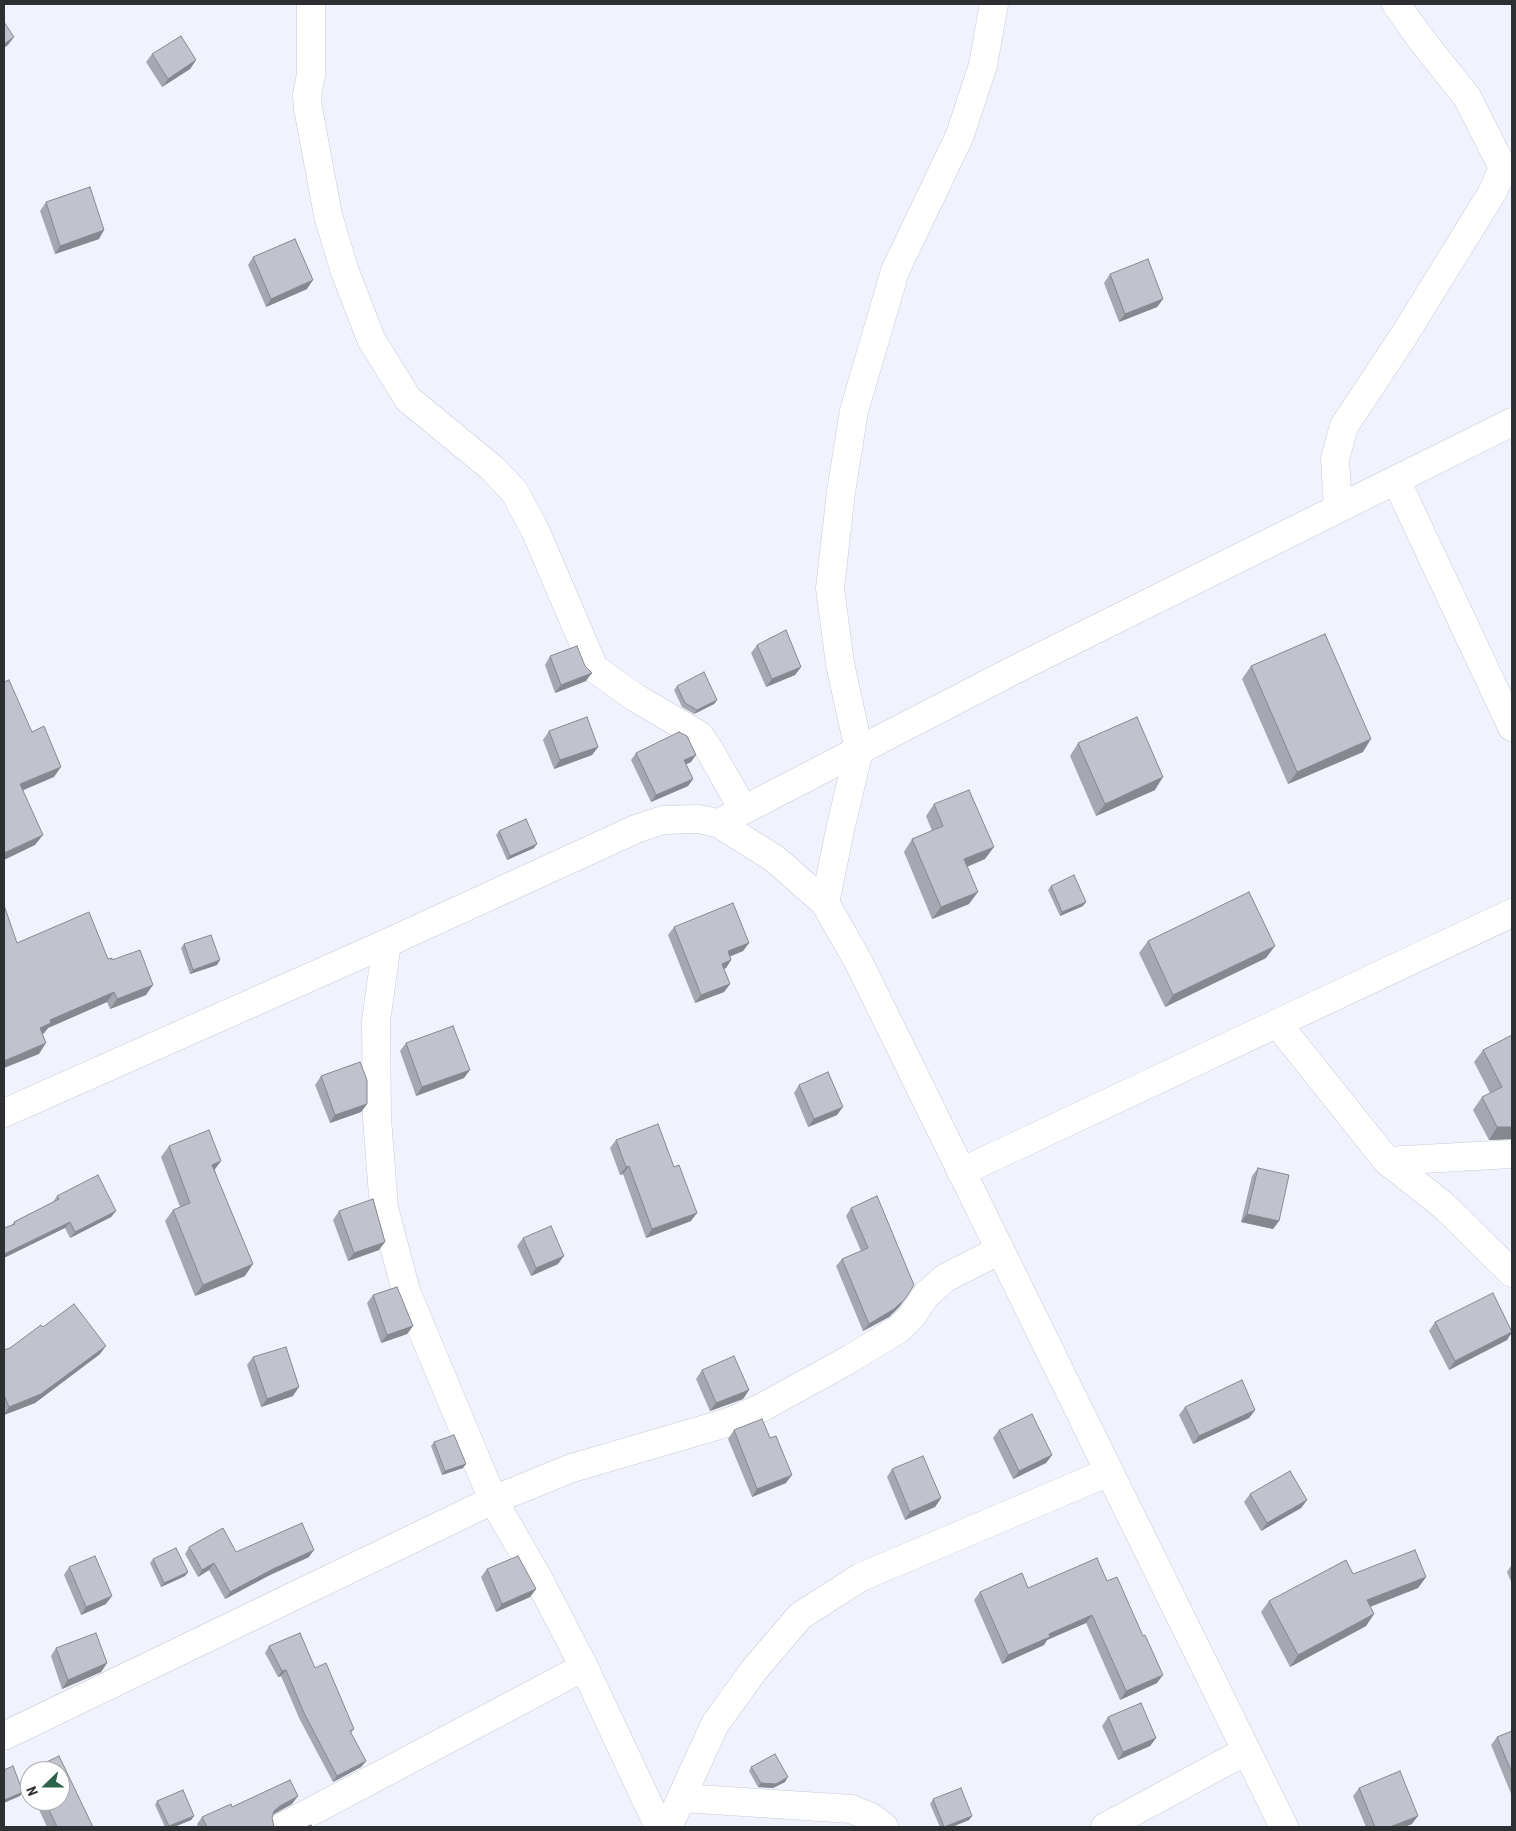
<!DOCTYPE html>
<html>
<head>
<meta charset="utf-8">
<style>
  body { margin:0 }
  #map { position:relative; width:1516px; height:1831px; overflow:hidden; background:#f0f3fe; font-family:"Roboto Condensed",sans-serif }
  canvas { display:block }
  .frame { position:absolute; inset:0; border:5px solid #2e2f33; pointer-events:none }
  .north { position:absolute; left:20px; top:1761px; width:50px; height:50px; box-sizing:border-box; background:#fff; border:1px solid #abacad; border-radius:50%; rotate:248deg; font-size:14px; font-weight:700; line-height:20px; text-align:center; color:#2e2f33 }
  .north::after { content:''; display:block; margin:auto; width:18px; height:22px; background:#2b634b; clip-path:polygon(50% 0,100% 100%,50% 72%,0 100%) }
</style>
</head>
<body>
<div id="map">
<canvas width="1516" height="1831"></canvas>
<div class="frame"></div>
<div class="north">N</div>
</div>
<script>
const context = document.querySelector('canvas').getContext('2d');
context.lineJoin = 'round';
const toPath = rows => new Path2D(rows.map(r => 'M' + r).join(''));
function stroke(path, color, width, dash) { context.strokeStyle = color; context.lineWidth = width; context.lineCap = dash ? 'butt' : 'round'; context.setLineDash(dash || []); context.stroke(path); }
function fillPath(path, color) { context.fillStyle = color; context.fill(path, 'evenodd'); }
const minor = toPath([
  [311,4,311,75,307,95,308,108,328,215,344,269,371,339,408,399,492,468,514,491,535,530,594,668,636,698,699,735,710,751,743,809],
  [1396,480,1512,727],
  [1338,508,1335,459,1344,426,1403,337,1492,193,1503,168,1467,97,1420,38,1396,4],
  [728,818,1022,666,1512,422],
  [825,903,840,830,859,750,840,664,830,588,841,492,854,411,895,271,960,135,983,65,994,4],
  [387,943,376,1021,377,1118,384,1208,406,1291,493,1500,537,1576,584,1667,659,1827],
  [1277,1023,1387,1161,1443,1205,1512,1273],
  [1387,1161,1512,1154],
  [961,1172,1512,913],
  [4,1736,493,1500,572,1468,726,1423,761,1408,850,1359,899,1329,912,1316,926,1295,945,1278,1000,1250],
  [682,1798,851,1809,871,1817,884,1827],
  [282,1827,584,1667],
  [668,1827,715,1724,754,1670,800,1616,861,1577,1109,1472],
  [1105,1827,1246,1751]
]);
const secondary = toPath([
  [4,1113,387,943,636,829,663,820,698,819,718,823,775,859,825,903,858,961,1284,1827]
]);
stroke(minor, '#c8cad5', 29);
stroke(secondary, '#c8cad5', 29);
stroke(minor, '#fff', 28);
stroke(secondary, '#fff', 28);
fillPath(toPath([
  [152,54,196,60,190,69,162,87,146,62],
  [46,202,99,239,55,254,40,211],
  [253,257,307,289,266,307,248,265],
  [1110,274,1163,299,1157,307,1119,322,1104,283],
  [757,645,801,667,795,675,766,687,751,653],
  [550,656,586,681,555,693,545,665],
  [1251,666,1363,752,1288,784,1242,679],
  [677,686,717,700,714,704,694,714,682,707,674,690],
  [549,731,598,747,592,755,554,769,543,740],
  [1078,743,1155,790,1096,816,1070,756],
  [636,753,691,762,686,764,693,779,688,786,651,802,631,760],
  [934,804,985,859,967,867,969,904,932,919,904,852,912,839,932,831,926,816],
  [499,831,534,848,507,860,496,835],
  [1051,886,1083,906,1060,916,1048,890],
  [674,927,749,943,743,951,730,956,731,960,726,968,724,969,730,984,724,992,695,1003,668,935],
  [1148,941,1266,958,1165,1007,1139,953],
  [17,943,112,960,146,995,110,1009,107,1002,48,1028,44,1033,43,1034,39,1054],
  [184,944,217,965,190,974,181,948],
  [1512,1035,1512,1139,1489,1140,1473,1110,1482,1097,1490,1093,1474,1062,1483,1050],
  [406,1043,464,1078,416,1096,400,1051],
  [321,1076,367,1104,361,1112,330,1123,315,1085],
  [799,1085,837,1115,808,1127,794,1093],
  [616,1140,691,1221,646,1238,623,1174,620,1175,610,1148],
  [169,1146,215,1170,245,1276,195,1296,165,1221,173,1210,180,1207,161,1157],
  [1258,1168,1279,1221,1273,1229,1241,1222,1252,1176],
  [57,1196,116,1211,111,1217,70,1238,65,1228,12,1225,14,1222,53,1202],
  [851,1208,900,1306,889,1317,863,1331,836,1266,842,1259,861,1251,846,1216],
  [339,1211,379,1250,348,1261,333,1220],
  [523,1238,558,1264,531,1276,517,1246],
  [373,1295,413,1326,407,1334,381,1343,367,1303],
  [1435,1322,1512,1332,1507,1340,1449,1370,1429,1331],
  [43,1327,100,1354,35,1403,4,1415,4,1350,10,1348],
  [253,1357,293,1396,261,1407,247,1365],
  [702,1370,749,1390,743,1399,710,1411,696,1379],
  [1185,1407,1255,1410,1249,1418,1193,1444,1179,1415],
  [734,1430,770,1438,786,1483,752,1497,728,1439],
  [999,1430,1052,1455,1046,1463,1013,1479,993,1438],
  [434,1442,463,1468,442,1475,431,1446],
  [892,1469,941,1498,935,1507,905,1520,887,1477],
  [1250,1494,1307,1500,1301,1508,1261,1531,1244,1502],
  [189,1547,236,1552,309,1557,268,1576,225,1599,209,1570,198,1577,185,1554],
  [153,1559,188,1572,185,1576,161,1587,150,1563],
  [1512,1564,1512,1584,1507,1572],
  [69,1567,106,1604,81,1615,64,1575],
  [487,1569,536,1589,530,1597,496,1612,481,1577],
  [1353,1574,1426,1577,1418,1588,1370,1607,1374,1614,1366,1626,1290,1667,1261,1612,1269,1601],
  [1107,1581,1157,1683,1120,1700,1086,1623,1047,1640,1044,1645,1002,1664,974,1600,980,1592,1028,1588],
  [269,1646,315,1668,354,1729,351,1733,366,1761,361,1767,333,1782,300,1720,281,1676,278,1677,265,1653],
  [56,1648,107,1663,101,1672,62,1689,51,1656],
  [1108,1717,1156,1738,1150,1746,1118,1760,1102,1726],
  [1512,1731,1512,1796,1491,1745,1497,1737],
  [751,1767,785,1782,773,1788,758,1787,749,1771],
  [30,1770,93,1827,47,1827,35,1801,60,1801,30,1771,30,1791,24,1778],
  [1359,1788,1412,1824,1404,1827,1366,1827,1353,1796],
  [933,1799,972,1816,969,1820,952,1827,940,1827,930,1804],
  [157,1801,194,1816,191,1820,174,1827,165,1827,155,1805],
  [292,1804,273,1815,272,1818,274,1827,198,1827,197,1824,202,1817,232,1807]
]), '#a5a8b1');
fillPath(toPath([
  [14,37,8,45,4,48,4,44],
  [196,60,190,69,162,87,168,79],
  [104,230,99,239,55,254,60,246],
  [313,280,307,289,266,307,271,299],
  [1163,299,1157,307,1119,322,1125,314],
  [801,667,795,675,766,687,772,679],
  [592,673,586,681,555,693,561,685],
  [717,700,714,704,694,714,697,710],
  [1371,739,1363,752,1288,784,1297,772],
  [598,747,592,755,554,769,560,760],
  [696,755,691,762,680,767,684,760],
  [61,767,54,777,12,795,20,784],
  [1163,777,1155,790,1096,816,1105,804],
  [693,779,688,786,651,802,656,795],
  [43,835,35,845,4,860,4,853],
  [537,844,534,848,507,860,510,856],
  [994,847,985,859,956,871,964,859],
  [978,892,969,904,932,919,941,907],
  [1086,902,1083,906,1060,916,1062,912],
  [749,943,743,951,722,960,728,951],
  [1275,946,1266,958,1165,1007,1173,995],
  [220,960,217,965,190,974,193,970],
  [731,960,726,968,716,972,722,964],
  [730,984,724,992,695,1003,701,995],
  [153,985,146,995,110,1009,117,999],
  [114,992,107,1002,48,1028,44,1033,33,1038,40,1028,50,1020],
  [46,1043,39,1054,4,1068,4,1061],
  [470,1070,464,1078,416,1096,422,1087],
  [367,1104,361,1112,330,1123,335,1115],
  [843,1107,837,1115,808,1127,814,1119],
  [1497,1127,1512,1127,1512,1139,1489,1140],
  [221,1161,213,1172,212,1165],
  [629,1166,623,1174,620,1175,626,1167],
  [116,1211,111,1217,70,1238,75,1232],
  [697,1213,691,1221,646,1238,652,1229],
  [1247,1214,1279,1221,1273,1229,1241,1222],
  [70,1222,65,1228,4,1258,4,1254],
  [385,1242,379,1250,348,1261,354,1253],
  [564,1256,558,1264,531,1276,536,1268],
  [253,1264,245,1276,195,1296,203,1285],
  [905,1299,900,1306,889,1317,863,1331,869,1324],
  [413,1326,407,1334,381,1343,387,1335],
  [1512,1332,1507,1340,1449,1370,1455,1361],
  [106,1346,100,1354,35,1403,4,1415,9,1407],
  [299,1387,293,1396,261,1407,267,1399],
  [749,1390,743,1399,710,1411,716,1403],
  [1255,1410,1249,1418,1193,1444,1199,1436],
  [1052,1455,1046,1463,1013,1479,1019,1471],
  [466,1464,463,1468,442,1475,445,1471],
  [792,1475,786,1483,752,1497,757,1489],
  [941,1498,935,1507,905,1520,910,1512],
  [1307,1500,1301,1508,1261,1531,1267,1523],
  [314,1550,309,1557,268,1576,225,1599,230,1592,273,1569],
  [214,1563,209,1570,198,1577,202,1570],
  [188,1572,185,1576,161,1587,164,1583],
  [1426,1577,1418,1588,1359,1611,1367,1600],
  [536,1589,530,1597,496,1612,502,1604],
  [112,1596,106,1604,81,1615,86,1607],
  [1374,1614,1366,1626,1290,1667,1298,1655],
  [1092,1615,1086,1623,1047,1640,1044,1645,1002,1664,1008,1655,1049,1634],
  [107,1663,101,1672,62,1689,68,1680],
  [286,1670,281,1676,278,1677,282,1671],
  [1163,1675,1157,1683,1120,1700,1126,1691],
  [1156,1738,1150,1746,1118,1760,1123,1752],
  [366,1761,361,1767,333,1782,337,1776],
  [788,1777,785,1782,773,1788,758,1787,761,1783],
  [23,1792,20,1796,4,1803,4,1800],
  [298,1796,292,1804,275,1813,269,1818,274,1811,280,1806],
  [194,1816,191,1820,174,1827,168,1827],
  [972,1816,969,1820,952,1827,945,1827],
  [1418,1816,1412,1824,1404,1827,1390,1827]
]), '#868890');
const building = toPath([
  [4,22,14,37,4,44,4,22],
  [181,36,196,60,168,79,152,54,181,36],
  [90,187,104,230,60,246,46,202,90,187],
  [295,239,313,280,271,299,253,257,295,239],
  [1148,259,1163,299,1125,314,1110,274,1148,259],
  [786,630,801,667,772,679,757,645,786,630],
  [1325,634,1371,739,1297,772,1251,666,1325,634],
  [577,646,585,666,592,673,561,685,550,656,577,646],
  [704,672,717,700,697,710,685,703,677,686,704,672],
  [9,680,32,732,44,726,61,767,20,784,43,835,4,853,4,682,9,680],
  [587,717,598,747,560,760,549,731,587,717],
  [1137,717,1163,777,1105,804,1078,743,1137,717],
  [679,732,687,736,696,755,684,760,693,779,656,795,636,753,679,732],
  [969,790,994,847,964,859,978,892,941,907,912,839,943,826,934,804,969,790],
  [526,819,537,844,510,856,499,831,526,819],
  [1074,875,1086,902,1062,912,1051,886,1074,875],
  [1249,892,1275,946,1173,995,1148,941,1249,892],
  [733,903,749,943,728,951,731,960,722,964,730,984,701,995,674,927,733,903],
  [4,905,17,943,89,912,108,959,112,958,112,960,140,950,153,985,117,999,114,992,50,1020,51,1023,40,1028,46,1043,4,1061,4,905],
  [211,935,220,960,193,970,184,944,211,935],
  [453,1026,470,1070,422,1087,406,1043,453,1026],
  [1512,1035,1512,1127,1497,1127,1482,1097,1502,1087,1483,1050,1512,1035],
  [360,1062,367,1080,367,1104,335,1115,321,1076,360,1062],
  [828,1072,843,1107,814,1119,799,1085,828,1072],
  [658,1124,674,1167,679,1165,697,1213,652,1229,629,1166,626,1167,616,1140,658,1124],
  [209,1130,221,1161,212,1165,253,1264,203,1285,173,1210,190,1203,169,1146,209,1130],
  [1258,1168,1289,1175,1279,1221,1247,1214,1258,1168],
  [98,1175,116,1211,75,1232,70,1222,4,1254,4,1228,15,1224,14,1222,59,1199,57,1196,98,1175],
  [877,1196,914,1285,905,1299,894,1309,869,1324,842,1259,868,1248,851,1208,877,1196],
  [373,1199,385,1242,354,1253,339,1211,373,1199],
  [551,1226,564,1256,536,1268,523,1238,551,1226],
  [397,1287,413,1326,387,1335,373,1295,397,1287],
  [1493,1293,1512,1332,1455,1361,1435,1322,1493,1293],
  [74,1304,106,1346,41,1394,9,1407,4,1395,4,1350,10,1348,41,1325,43,1327,74,1304],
  [286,1347,299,1387,267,1399,253,1357,286,1347],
  [734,1356,749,1390,716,1403,702,1370,734,1356],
  [1242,1380,1255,1410,1199,1436,1185,1407,1242,1380],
  [1032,1414,1052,1455,1019,1471,999,1430,1032,1414],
  [762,1419,770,1438,776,1436,792,1475,757,1489,734,1430,762,1419],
  [454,1435,466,1464,445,1471,434,1442,454,1435],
  [923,1456,941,1498,910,1512,892,1469,923,1456],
  [1290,1471,1307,1500,1267,1523,1250,1494,1290,1471],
  [302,1523,314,1550,273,1569,230,1592,214,1563,202,1570,189,1547,223,1528,236,1552,302,1523],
  [176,1548,188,1572,164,1583,153,1559,176,1548],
  [1415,1550,1426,1577,1367,1600,1374,1614,1298,1655,1269,1601,1346,1560,1353,1574,1415,1550],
  [95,1556,112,1596,86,1607,69,1567,95,1556],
  [518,1556,536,1589,502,1604,487,1569,518,1556],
  [1097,1558,1107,1581,1117,1577,1143,1636,1145,1635,1163,1675,1126,1691,1092,1615,1049,1634,1050,1637,1008,1655,980,1592,1022,1573,1028,1588,1097,1558],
  [96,1633,107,1663,68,1680,56,1648,96,1633],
  [300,1633,315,1668,326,1663,354,1729,350,1731,366,1761,337,1776,304,1713,286,1670,282,1671,269,1646,300,1633],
  [1141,1703,1156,1738,1123,1752,1108,1717,1141,1703],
  [1512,1731,1512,1773,1497,1737,1512,1731],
  [775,1754,788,1777,776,1784,761,1783,751,1767,775,1754],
  [59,1756,93,1827,57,1827,45,1801,60,1801,60,1771,30,1771,30,1770,59,1756],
  [13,1766,23,1792,4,1800,4,1770,13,1766],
  [1400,1771,1418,1816,1390,1827,1375,1827,1359,1788,1400,1771],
  [290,1780,298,1796,280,1806,274,1811,272,1818,274,1827,207,1827,202,1817,231,1804,232,1807,290,1780],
  [961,1788,972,1816,944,1827,933,1799,961,1788],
  [183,1790,194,1816,169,1826,157,1801,183,1790],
  [311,1825,312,1827,306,1827,311,1825]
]);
fillPath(building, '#c0c3ce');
stroke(building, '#868890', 1);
</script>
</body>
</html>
